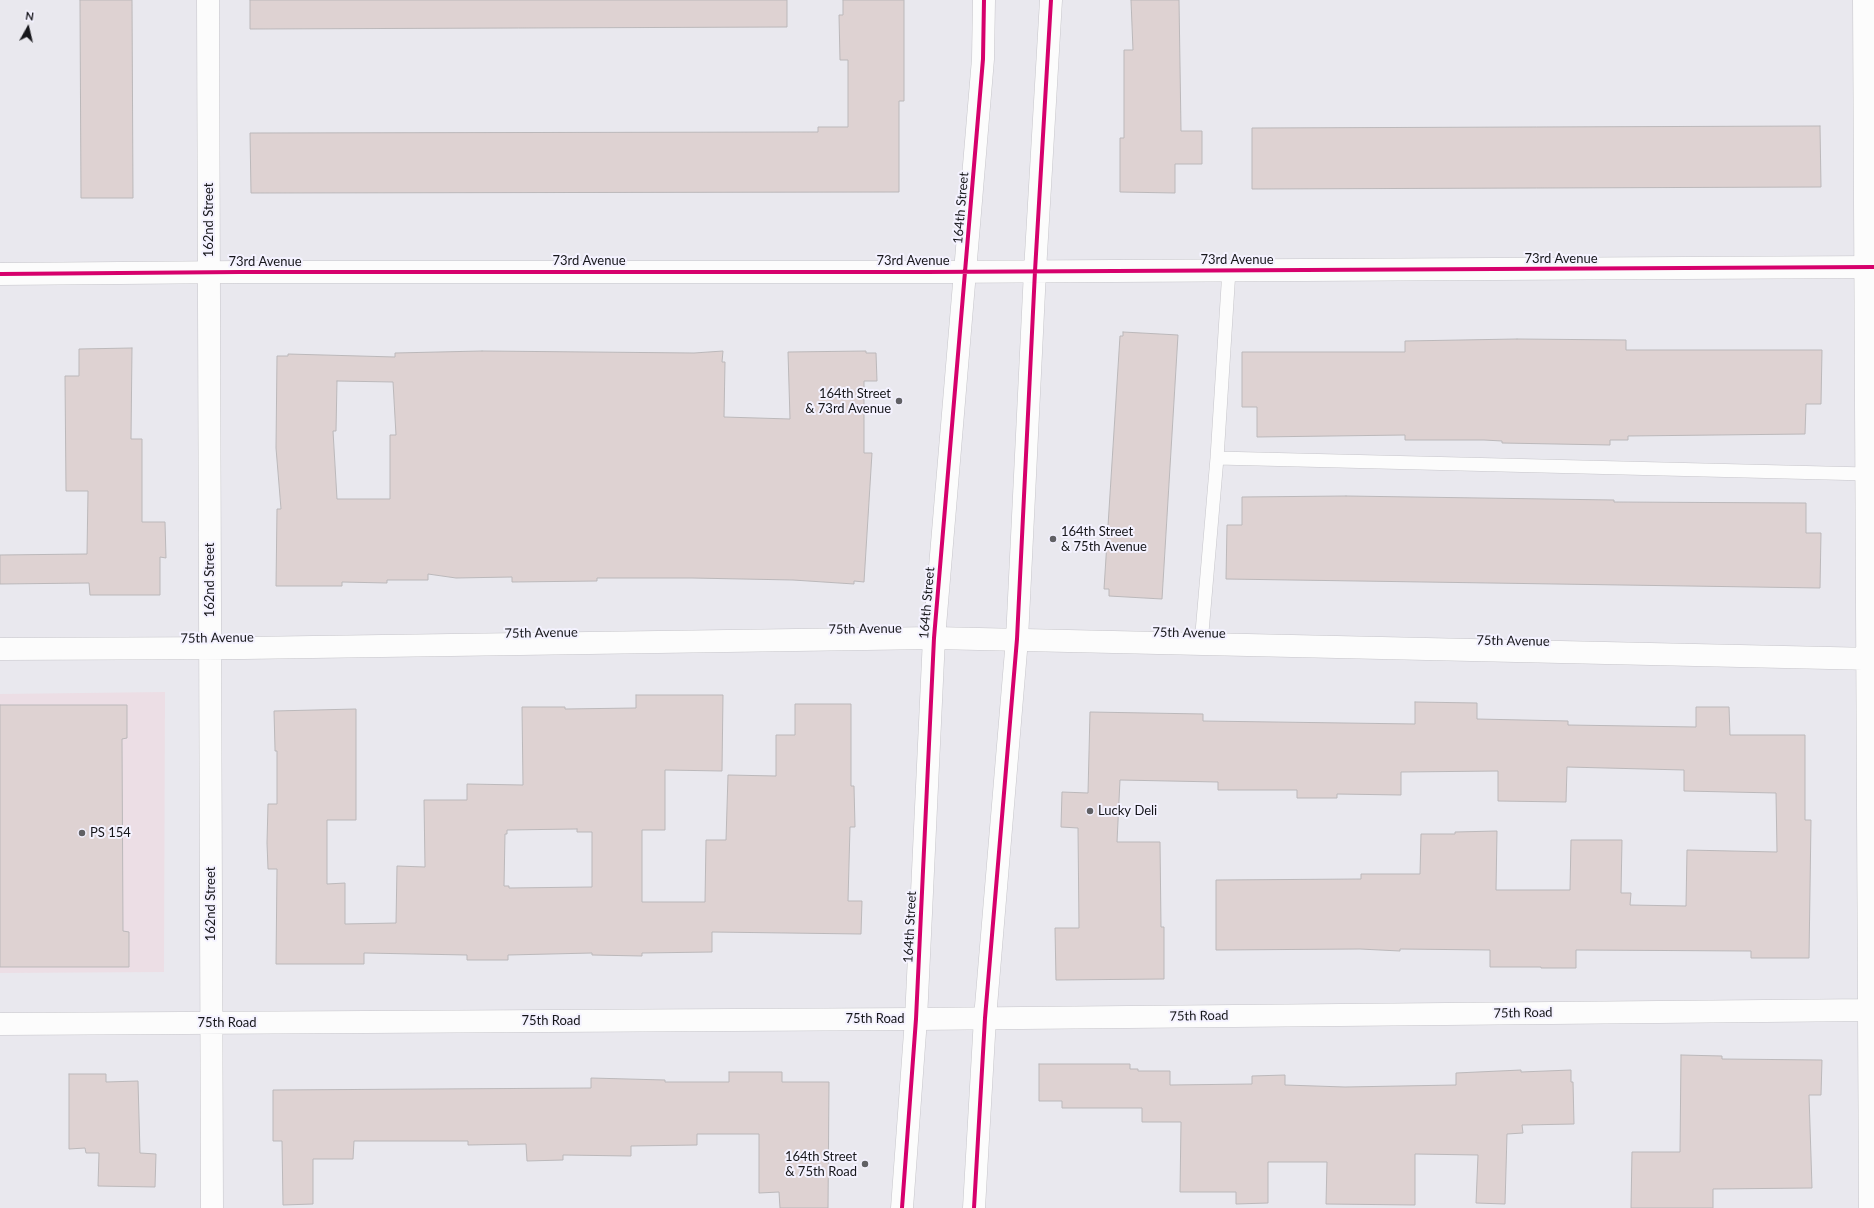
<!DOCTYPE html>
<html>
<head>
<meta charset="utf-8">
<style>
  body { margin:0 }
  #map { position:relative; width:1874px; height:1208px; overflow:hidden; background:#e9e8ee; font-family:Lato,sans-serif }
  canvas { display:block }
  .north { position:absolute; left:8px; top:8px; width:40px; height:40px; -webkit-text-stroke:3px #f4f2ff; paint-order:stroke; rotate:8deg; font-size:11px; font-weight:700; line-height:16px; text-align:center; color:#16161a }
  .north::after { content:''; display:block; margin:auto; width:14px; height:18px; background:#16161a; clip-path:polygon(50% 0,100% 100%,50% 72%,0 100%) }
</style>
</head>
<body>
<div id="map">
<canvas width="1874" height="1208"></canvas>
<div class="north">N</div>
</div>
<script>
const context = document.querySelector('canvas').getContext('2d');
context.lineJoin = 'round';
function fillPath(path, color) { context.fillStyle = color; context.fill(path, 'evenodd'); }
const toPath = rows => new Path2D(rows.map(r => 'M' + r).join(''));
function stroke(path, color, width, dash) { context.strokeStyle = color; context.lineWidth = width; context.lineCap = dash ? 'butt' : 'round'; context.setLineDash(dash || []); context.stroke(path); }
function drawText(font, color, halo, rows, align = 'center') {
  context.font = font + ' Lato,sans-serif'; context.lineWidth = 4; context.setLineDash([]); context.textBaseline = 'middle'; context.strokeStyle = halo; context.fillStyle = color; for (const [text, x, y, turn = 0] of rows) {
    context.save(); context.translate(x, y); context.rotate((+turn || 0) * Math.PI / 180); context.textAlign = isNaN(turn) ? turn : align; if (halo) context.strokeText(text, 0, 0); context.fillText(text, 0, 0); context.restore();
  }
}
fillPath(toPath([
  [165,692,164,972,0,973,0,694]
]), '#ecdee5');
const building = toPath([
  [80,0,132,0,133,198,81,198,80,0],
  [250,0,787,0,787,27,250,29,250,0],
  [843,0,904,0,904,101,899,101,899,192,251,193,250,133,818,132,818,127,848,127,848,60,840,60,839,15,843,15,843,0],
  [1131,0,1179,0,1181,131,1202,131,1202,164,1175,164,1175,193,1120,192,1120,138,1124,138,1124,50,1133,50,1131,0],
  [1820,126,1821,187,1252,189,1252,128,1820,126],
  [1123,332,1178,335,1162,599,1109,596,1109,589,1104,589,1120,336,1123,336,1123,332],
  [1517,339,1626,340,1626,350,1822,350,1821,404,1806,404,1805,434,1628,436,1628,440,1610,440,1610,445,1502,443,1502,441,1484,440,1405,440,1405,435,1257,437,1257,407,1242,407,1242,352,1405,352,1405,341,1517,339],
  [132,348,131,439,142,439,142,522,165,522,166,558,160,557,160,595,90,595,89,583,0,584,0,555,87,554,88,491,66,491,65,376,79,376,79,349,132,348],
  [482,351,694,353,723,351,722,362,725,362,724,417,790,419,788,352,866,351,866,353,876,353,877,381,864,381,864,453,872,453,864,582,854,581,854,584,793,580,692,578,597,578,597,581,512,582,512,577,456,578,428,574,428,580,387,580,387,583,342,582,342,586,276,586,277,509,281,509,276,448,277,356,288,356,288,354,395,357,395,353,482,351],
  [337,381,393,382,396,435,390,435,390,499,337,499,333,431,336,431,337,381],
  [1346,496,1614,500,1614,502,1806,503,1806,533,1821,533,1820,588,1226,579,1227,525,1242,525,1242,497,1346,496],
  [636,695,723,695,722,771,665,770,665,830,642,830,642,902,705,902,706,840,726,840,728,775,776,776,776,735,795,735,795,704,851,704,851,786,854,786,855,827,850,827,848,901,862,901,861,934,712,932,712,952,642,953,642,956,592,955,592,953,508,955,508,960,467,960,467,955,364,953,364,964,276,964,277,869,268,869,267,843,268,804,277,804,277,751,275,751,275,749,274,711,356,709,356,820,327,820,327,884,345,883,345,924,396,923,397,866,425,867,424,800,467,800,467,784,523,785,522,707,565,707,565,709,636,708,636,695],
  [577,829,577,832,592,832,592,887,509,888,509,886,504,886,505,834,507,834,507,830,577,829],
  [1415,702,1477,703,1477,719,1568,721,1568,725,1696,727,1696,707,1729,707,1730,735,1805,735,1805,820,1811,820,1809,958,1751,958,1751,951,1576,950,1576,968,1541,968,1541,967,1490,967,1490,950,1400,949,1400,951,1360,949,1216,950,1216,880,1361,879,1361,874,1420,874,1421,834,1455,834,1455,832,1497,831,1496,890,1570,890,1571,840,1622,840,1621,893,1631,893,1630,905,1686,906,1687,850,1777,852,1776,793,1684,791,1684,770,1567,767,1566,802,1498,801,1498,771,1401,772,1401,795,1337,794,1337,798,1297,798,1297,790,1218,790,1218,782,1120,780,1117,842,1160,842,1161,927,1164,927,1164,979,1056,980,1055,928,1079,928,1078,828,1061,827,1062,792,1088,793,1090,712,1203,714,1203,721,1415,724,1415,702],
  [0,705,127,705,127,738,122,739,123,931,129,932,129,967,0,967,0,705],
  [1681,1055,1722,1056,1722,1059,1822,1060,1821,1095,1809,1095,1812,1188,1713,1189,1713,1208,1631,1208,1632,1152,1680,1152,1681,1055],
  [1039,1064,1130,1064,1130,1069,1138,1069,1138,1071,1170,1071,1170,1085,1252,1084,1252,1076,1285,1075,1285,1085,1345,1087,1456,1085,1456,1073,1521,1070,1521,1072,1571,1070,1571,1082,1573,1082,1574,1124,1522,1125,1523,1133,1507,1134,1505,1204,1476,1203,1478,1155,1415,1154,1415,1205,1326,1204,1327,1162,1268,1162,1268,1203,1236,1204,1236,1192,1180,1192,1181,1122,1142,1122,1142,1108,1062,1108,1062,1101,1039,1101,1039,1064],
  [729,1072,782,1072,782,1082,829,1082,828,1208,780,1208,779,1192,759,1193,759,1134,697,1134,697,1145,631,1146,631,1156,563,1155,563,1160,527,1161,526,1144,468,1145,468,1141,354,1141,353,1159,313,1159,313,1204,283,1205,282,1141,273,1141,273,1090,591,1088,591,1078,665,1080,665,1082,729,1082,729,1072],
  [69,1074,106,1074,106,1082,138,1081,140,1153,156,1154,155,1187,98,1186,99,1153,86,1153,85,1148,69,1149,69,1074]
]);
fillPath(building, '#ded2d2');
stroke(building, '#bbb8ba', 1);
const lane = toPath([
  [1229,270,1217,458,1867,474],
  [1201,644,1217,458]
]);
const street = toPath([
  [208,0,212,1208],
  [1864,0,1870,1208],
  [0,649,244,648,934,638,1874,659],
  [0,1024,916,1019,1870,1010]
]);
const secondary = toPath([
  [0,274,240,272,925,272,1874,267],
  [902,1208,916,1019,934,638,983,59,984,0],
  [974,1208,985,1018,1017,639,1035,271,1051,0]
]);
stroke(lane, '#c6c5ca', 14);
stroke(street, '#c6c5ca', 23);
stroke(secondary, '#c6c5ca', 23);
stroke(lane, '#fcfcfc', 13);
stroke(street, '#fcfcfc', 22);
stroke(secondary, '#fcfcfc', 22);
stroke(toPath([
  [0,274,240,272,925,272,1874,267],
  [902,1208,916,1019,934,638,983,59,984,0],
  [974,1208,985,1018,1017,639,1035,271,1051,0]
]), '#d6006c', 4);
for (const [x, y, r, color] of [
  [899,401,4,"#606064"],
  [1053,539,4,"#606064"],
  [1090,811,4,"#606064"],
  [82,833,4,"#606064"],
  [865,1164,4,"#606064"]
]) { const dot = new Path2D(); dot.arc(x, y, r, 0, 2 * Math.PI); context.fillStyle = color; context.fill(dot); stroke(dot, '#f4f2ff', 1.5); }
drawText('13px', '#16161a', '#f4f2ff', [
  ["164th Street",961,208,-85],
  ["162nd Street",209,220,-90],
  ["73rd Avenue",1561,259],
  ["73rd Avenue",1237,260],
  ["73rd Avenue",589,261],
  ["73rd Avenue",913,261],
  ["73rd Avenue",265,262],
  ["162nd Street",210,580,-90],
  ["164th Street",927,603,-85],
  ["75th Avenue",865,629,-1],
  ["75th Avenue",541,633,-1],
  ["75th Avenue",1189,633,1],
  ["75th Avenue",217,638,-1],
  ["75th Avenue",1513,641,1],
  ["162nd Street",211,904,-90],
  ["164th Street",910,927,-87],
  ["75th Road",1523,1013,-1],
  ["75th Road",1199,1016,-1],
  ["75th Road",875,1019],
  ["75th Road",551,1021],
  ["75th Road",227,1023]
]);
drawText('13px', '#16161a', '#f4f2ff', [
  ["164th Street",891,394,"right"],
  ["& 73rd Avenue",891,409,"right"],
  ["164th Street",1061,532],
  ["& 75th Avenue",1061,547],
  ["Lucky Deli",1098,811],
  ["PS 154",90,833],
  ["164th Street",857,1157,"right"],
  ["& 75th Road",857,1172,"right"]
], 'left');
</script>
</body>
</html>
